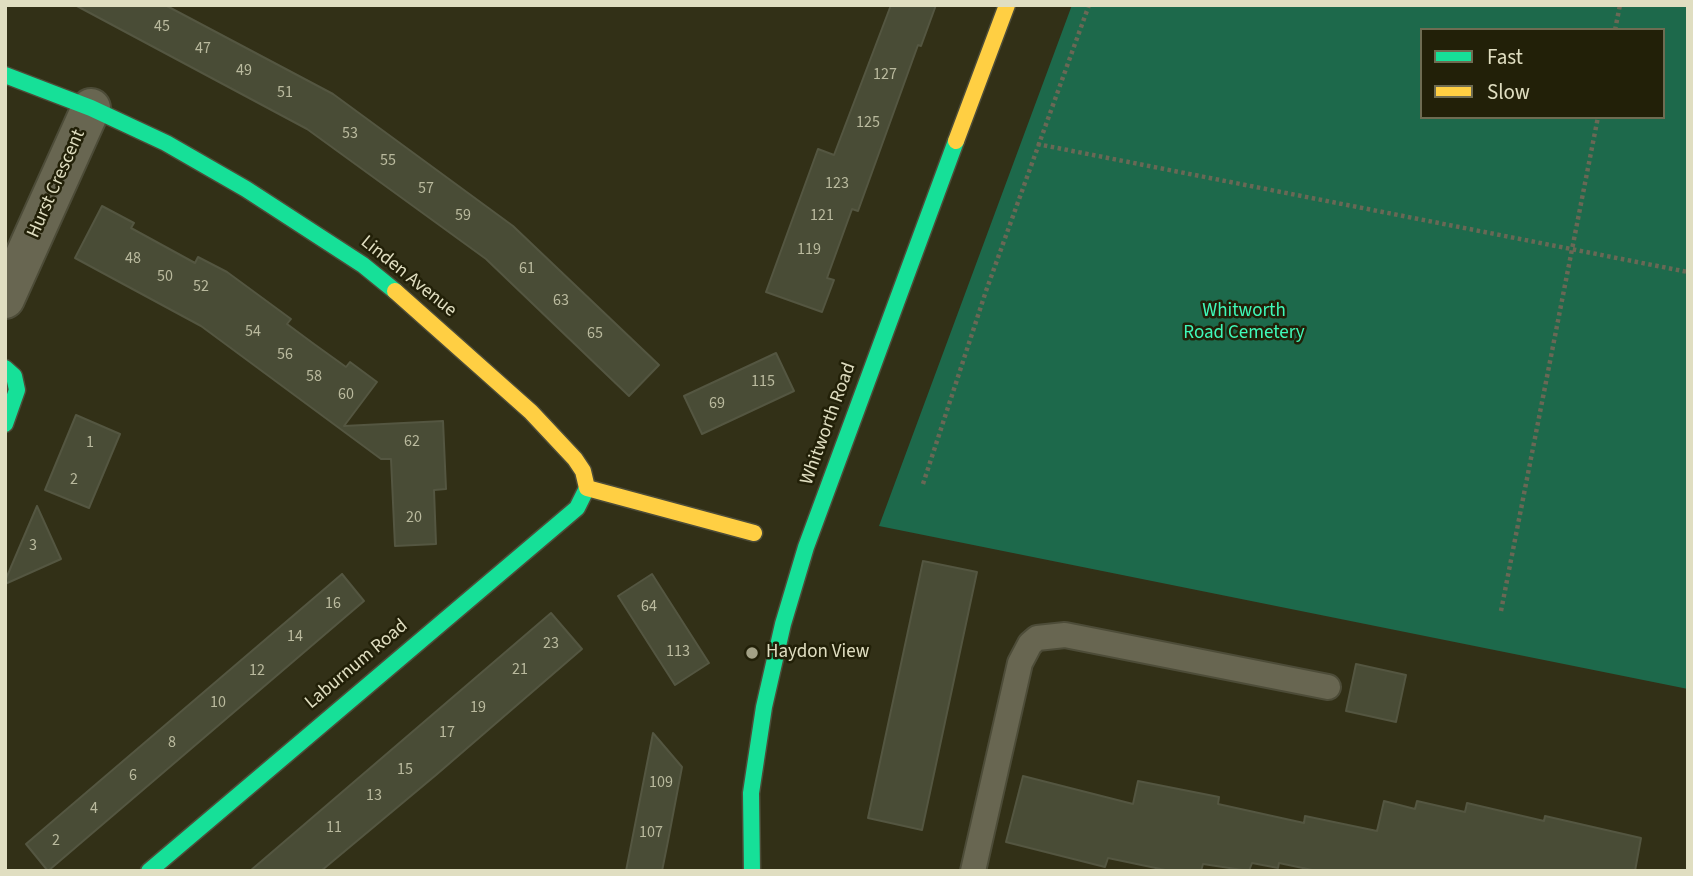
<!DOCTYPE html>
<html>
<head>
<meta charset="utf-8">
<style>
  body { margin:0 }
  #map { position:relative; width:1693px; height:876px; overflow:hidden; background:#323017; font-family:"Source Sans 3",sans-serif }
  canvas { display:block }
  .frame { position:absolute; inset:0; border:7px solid #e0dec1; pointer-events:none }
  .legend { position:absolute; left:1420px; top:28px; width:245px; height:91px; box-sizing:border-box; background:#222008; border:2px solid #6e6c52; margin:0; padding:9px 12px; list-style:none; font-size:21px; color:#e0dec1 }
  .legend li { display:flex; align-items:center; gap:14px; height:35px }
  .legend b { width:35px; border:2px solid #6e6c52 }
</style>
</head>
<body>
<div id="map">
<canvas width="1693" height="876"></canvas>
<div class="frame"></div>
<ul class="legend">
<li><b style="height:9px;background:#16e098"></b>Fast</li>
<li><b style="height:9px;background:#ffcf43"></b>Slow</li>
</ul>
</div>
<script>
const context = document.querySelector('canvas').getContext('2d');
context.lineJoin = 'round';
function fillPath(path, color) { context.fillStyle = color; context.fill(path, 'evenodd'); }
const toPath = rows => new Path2D(rows.map(r => 'M' + r).join(''));
function stroke(path, color, width, dash) { context.strokeStyle = color; context.lineWidth = width; context.lineCap = dash ? 'butt' : 'round'; context.setLineDash(dash || []); context.stroke(path); }
function drawText(font, color, halo, rows, align = 'center') {
  context.font = font + ' "Source Sans 3",sans-serif'; context.lineWidth = 5; context.setLineDash([]); context.textBaseline = 'middle'; context.strokeStyle = halo; context.fillStyle = color; for (const [text, x, y, turn = 0] of rows) {
    context.save(); context.translate(x, y); context.rotate((+turn || 0) * Math.PI / 180); context.textAlign = isNaN(turn) ? turn : align; if (halo) context.strokeText(text, 0, 0); context.fillText(text, 0, 0); context.restore();
  }
}
fillPath(toPath([
  [1072,5,1688,5,1688,689,879,526],
  [1422,30,1663,30,1663,117,1422,117]
]), '#1d694b');
const building = toPath([
  [75,5,165,5,333,94,513,226,659,365,629,396,486,259,307,129,75,5],
  [891,5,936,5,921,46,918,45,858,211,852,209,827,278,834,280,822,312,766,292,818,149,834,155,891,5],
  [102,206,134,223,131,228,195,263,198,257,227,272,291,319,287,324,314,344,346,367,350,362,377,382,344,426,443,421,446,489,434,490,436,544,395,546,391,459,381,459,201,326,75,258,102,206],
  [776,353,794,391,702,434,684,396,776,353],
  [76,415,120,434,89,508,45,490,76,415],
  [37,506,61,559,5,584,5,581,37,506],
  [923,561,977,572,922,830,868,818,923,561],
  [342,574,364,601,48,871,26,844,342,574],
  [652,574,709,663,675,685,618,596,652,574],
  [551,613,582,649,436,775,321,871,250,871,551,613],
  [1356,664,1406,675,1396,722,1346,711,1356,664],
  [653,733,682,767,668,841,662,871,626,871,653,733],
  [1023,776,1133,804,1138,781,1219,797,1218,804,1304,823,1305,816,1377,831,1384,801,1415,809,1417,801,1465,812,1467,803,1544,821,1545,816,1641,838,1635,871,1317,871,1279,863,1278,868,1252,863,1249,871,1203,864,1201,871,1170,871,1108,858,1105,867,1006,842,1023,776]
]);
fillPath(building, '#494c36');
stroke(building, '#545641', 2);
const lane = toPath([
  [973,871,1020,663,1030,644,1037,638,1065,635,1328,687]
]);
const street = toPath([
  [5,299,91,108]
]);
const fast = toPath([
  [5,75,91,108,166,143,246,189,363,265,395,291],
  [5,368,14,376,17,390,5,424],
  [149,871,577,508,587,488],
  [752,871,751,793,764,707,783,624,806,547,956,141]
]);
const slow = toPath([
  [956,141,1007,5],
  [395,291,531,412,575,459,583,471,587,488,754,533]
]);
stroke(lane, '#4d4c38', 28);
stroke(street, '#4d4c38', 42);
stroke(fast, '#4d4c38', 19);
stroke(slow, '#4d4c38', 19);
stroke(toPath([
  [1615,30,1620,5],
  [1037,144,1688,272],
  [923,484,986,291,1089,5],
  [1501,611,1598,117]
]), '#696855', 4.5, [3.5, 3.5]);
stroke(lane, '#686651', 24);
stroke(street, '#686651', 38);
stroke(fast, '#16e098', 16);
stroke(slow, '#ffcf43', 16);
for (const [x, y, r, color] of [
  [752,653,7,"#a3a186"]
]) { const dot = new Path2D(); dot.arc(x, y, r, 0, 2 * Math.PI); context.fillStyle = color; context.fill(dot); stroke(dot, '#222008', 2.5); }
drawText('16px', '#baba9e', null, [
  ["45",162,27],
  ["47",203,49],
  ["49",244,71],
  ["127",885,75],
  ["51",285,93],
  ["125",868,123],
  ["53",350,134],
  ["55",388,161],
  ["123",837,184],
  ["57",426,189],
  ["59",463,216],
  ["121",822,216],
  ["119",809,250],
  ["48",133,259],
  ["61",527,269],
  ["50",165,277],
  ["52",201,287],
  ["63",561,301],
  ["54",253,332],
  ["65",595,334],
  ["56",285,355],
  ["58",314,377],
  ["115",763,382],
  ["60",346,395],
  ["69",717,404],
  ["62",412,442],
  ["1",90,443],
  ["2",74,480],
  ["20",414,518],
  ["3",33,546],
  ["16",333,604],
  ["64",649,607],
  ["14",295,637],
  ["23",551,644],
  ["113",678,652],
  ["21",520,670],
  ["12",257,671],
  ["10",218,703],
  ["19",478,708],
  ["17",447,733],
  ["8",172,743],
  ["15",405,770],
  ["6",133,776],
  ["109",661,783],
  ["13",374,796],
  ["4",94,809],
  ["11",334,828],
  ["107",651,833],
  ["2",56,841]
]);
drawText('19px', '#e0dec1', '#222008', [
  ["Hurst Crescent",57,184,-66],
  ["Linden Avenue",408,277,39],
  ["Whitworth Road",829,424,-70],
  ["Laburnum Road",357,665,-40]
]);
drawText('19px', '#3ff8b9', '#222008', [
  ["Whitworth",1244,312],
  ["Road Cemetery",1244,334]
]);
drawText('19px', '#e0dec1', '#222008', [
  ["Haydon View",766,653]
], 'left');
</script>
</body>
</html>
